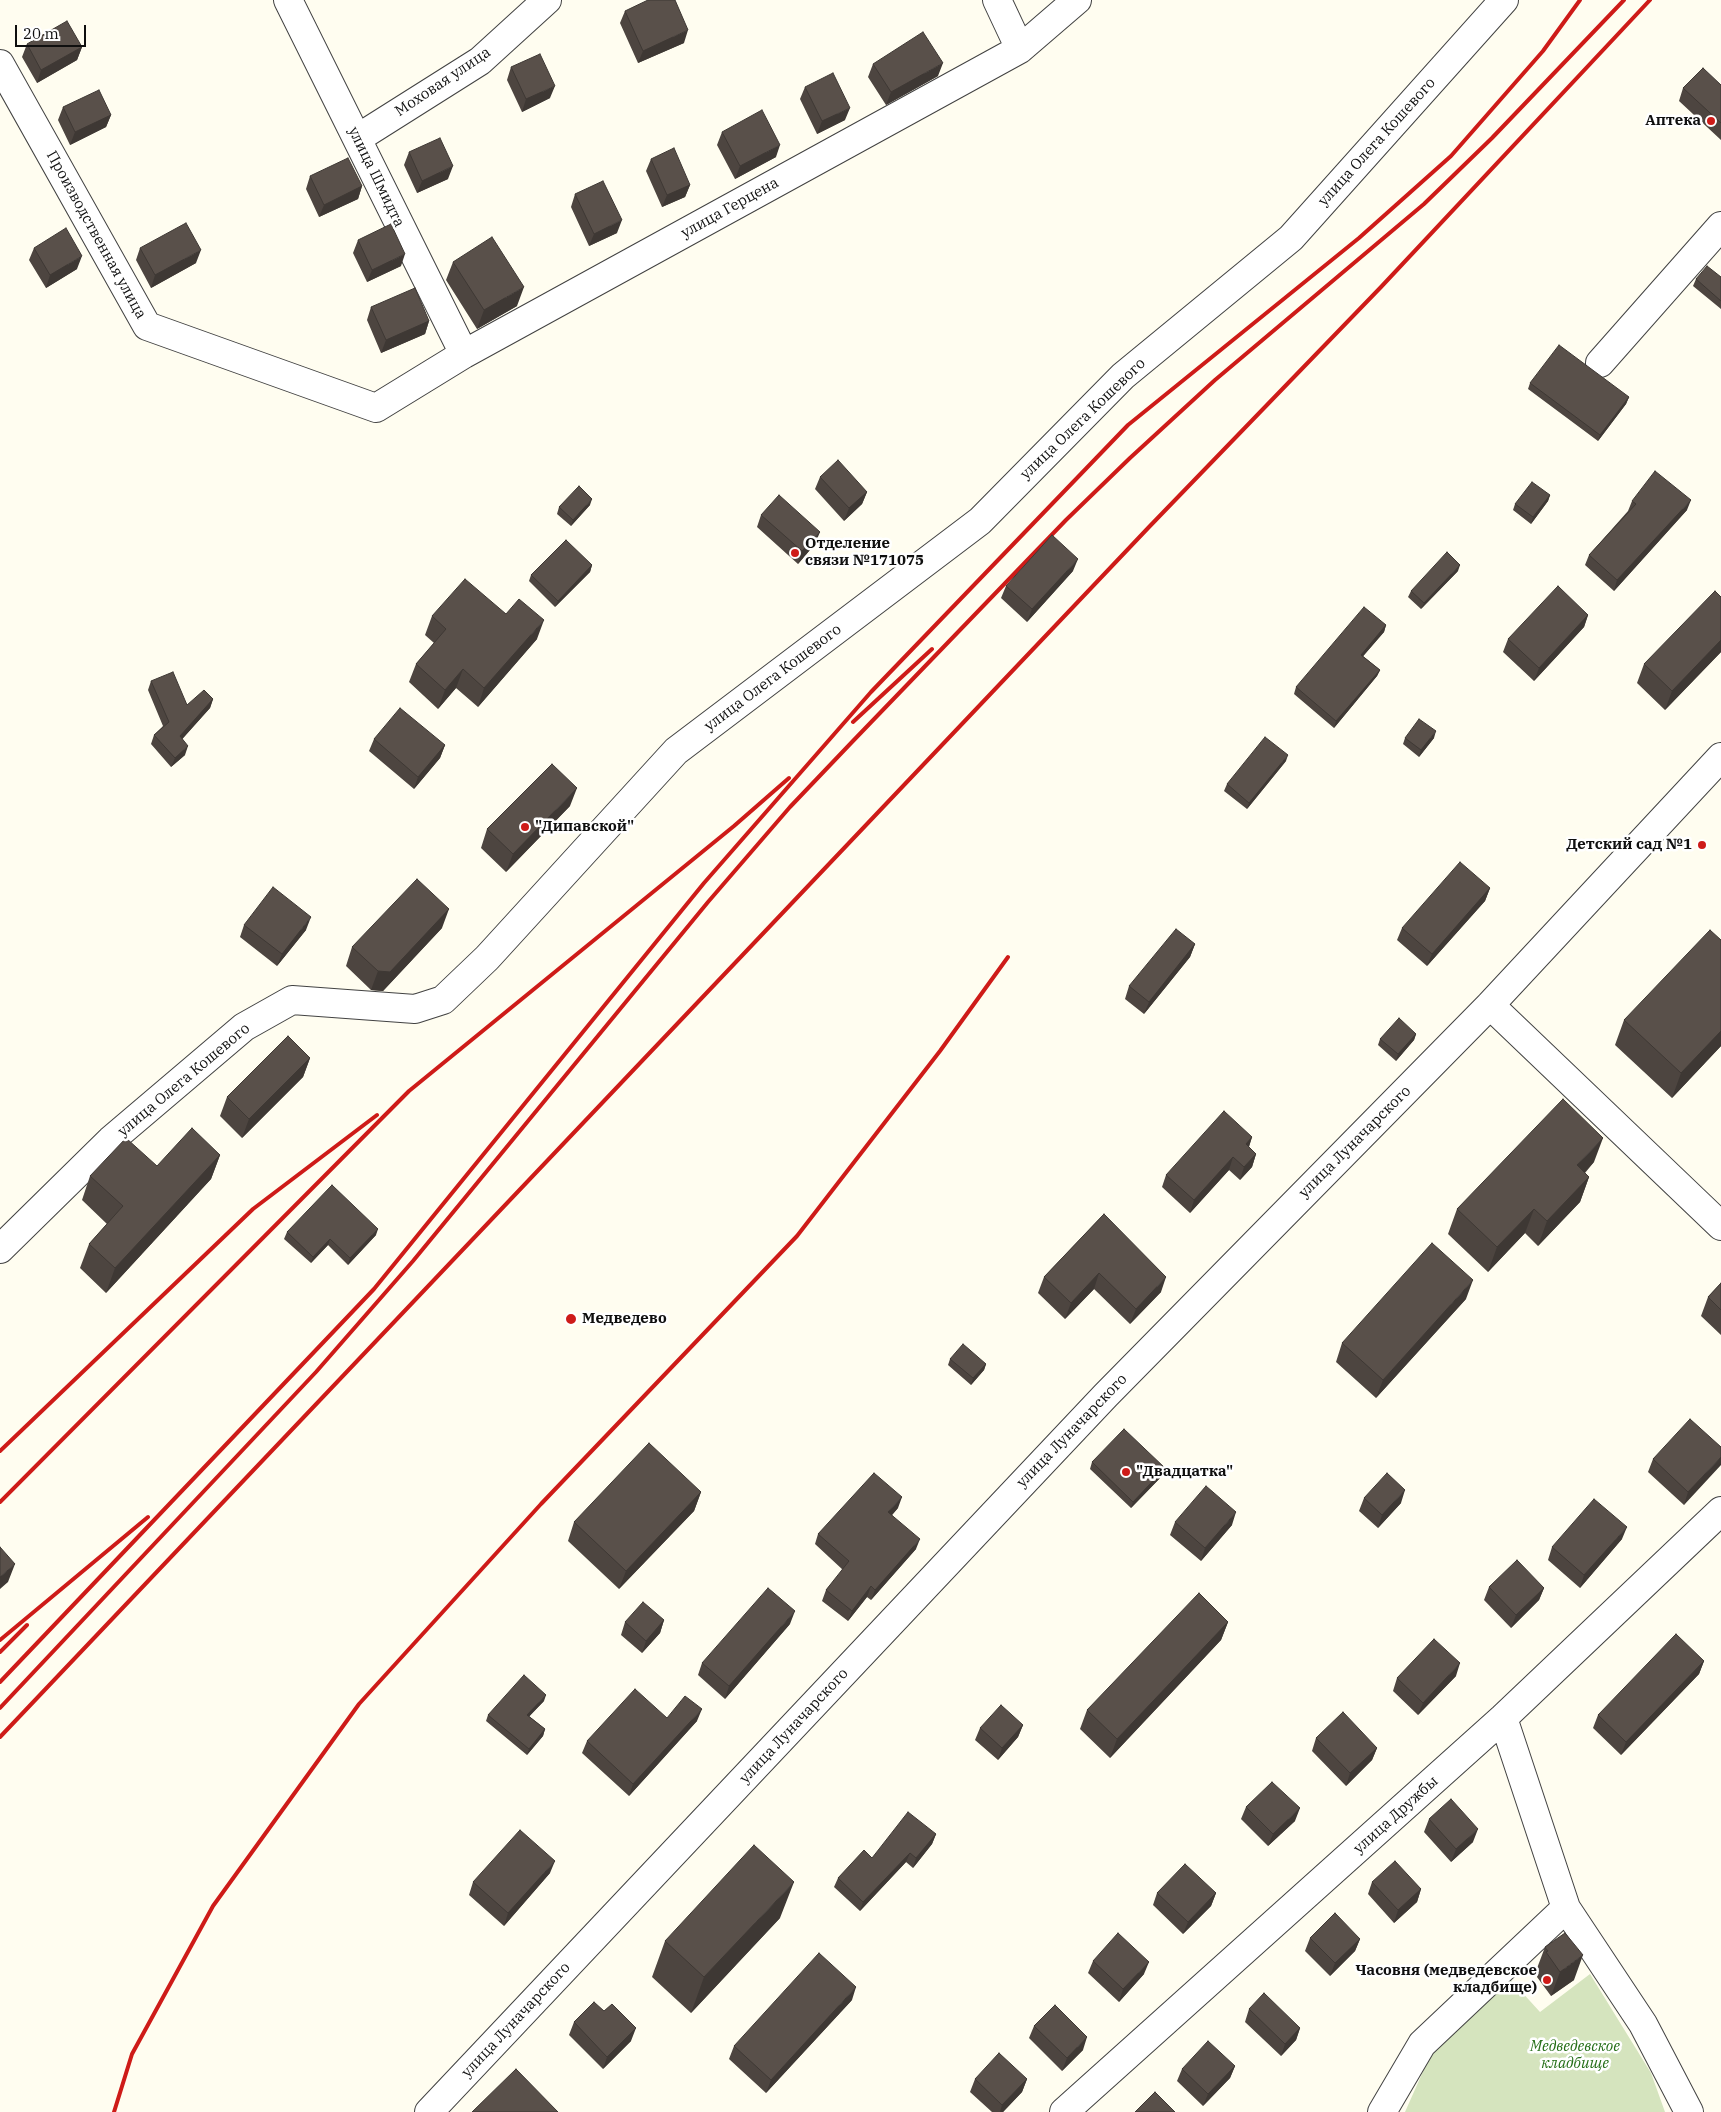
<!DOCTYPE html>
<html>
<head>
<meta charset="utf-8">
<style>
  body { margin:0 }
  #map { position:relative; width:1721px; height:2112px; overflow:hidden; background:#fffdf0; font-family:"IBM Plex Serif",serif }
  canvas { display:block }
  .scale { position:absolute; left:15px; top:25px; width:71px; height:22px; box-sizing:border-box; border:2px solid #0f0f0f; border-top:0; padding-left:6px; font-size:15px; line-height:18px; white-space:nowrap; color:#0f0f0f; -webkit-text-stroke:4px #fff; paint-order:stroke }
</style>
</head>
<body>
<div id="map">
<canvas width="1721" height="2112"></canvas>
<div class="scale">20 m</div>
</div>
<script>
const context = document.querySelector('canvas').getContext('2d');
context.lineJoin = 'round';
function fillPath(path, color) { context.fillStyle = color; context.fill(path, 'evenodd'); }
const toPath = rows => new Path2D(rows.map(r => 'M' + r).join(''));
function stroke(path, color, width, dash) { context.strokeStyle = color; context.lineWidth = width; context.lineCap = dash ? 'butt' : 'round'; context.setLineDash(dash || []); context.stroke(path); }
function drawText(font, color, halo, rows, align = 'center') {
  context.font = font + ' "IBM Plex Serif",serif'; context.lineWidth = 5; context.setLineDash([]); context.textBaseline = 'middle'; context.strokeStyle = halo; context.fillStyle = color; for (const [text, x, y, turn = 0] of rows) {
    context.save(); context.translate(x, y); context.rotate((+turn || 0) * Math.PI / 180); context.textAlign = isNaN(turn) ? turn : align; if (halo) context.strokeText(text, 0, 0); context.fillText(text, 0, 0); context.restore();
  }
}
fillPath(toPath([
  [1590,1974,1651,2073,1665,2112,1405,2112,1433,2049,1509,1978,1540,2012]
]), '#d5e4be');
const minor = toPath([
  [288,0,464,354],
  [997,0,1020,49],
  [0,64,147,326,376,408,464,354,1020,49,1077,0],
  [358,138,480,61,547,0],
  [1600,363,1721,226],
  [1490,1005,1721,1226],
  [0,1249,111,1140,244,1027,292,1000,415,1009,443,1000,487,958,676,751,980,521,1123,376,1291,238,1504,0],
  [1503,1718,1566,1908,1643,2024,1689,2112],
  [429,2112,1106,1395,1490,1005,1721,757],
  [1064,2112,1503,1718,1721,1511],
  [1382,2112,1422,2044,1566,1908]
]);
stroke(minor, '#424242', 30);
stroke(minor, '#fff', 28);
stroke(toPath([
  [853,722,932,649],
  [0,1451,253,1209,377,1115],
  [0,1502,409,1091,734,826,789,778],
  [0,1640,148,1517],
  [0,1652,27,1625],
  [0,1682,374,1289,704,883,871,692,1128,425,1359,238,1451,156,1543,51,1580,0],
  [0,1708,316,1372,413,1261,708,902,790,807,852,742,1066,520,1130,458,1215,380,1424,204,1492,138,1624,0],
  [0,1737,1149,527,1381,287,1650,0],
  [114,2112,132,2054,213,1906,359,1704,541,1504,797,1236,940,1051,1008,957]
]), '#ce1b18', 4);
fillPath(toPath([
  [625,11,684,43,638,63,620,23],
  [27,44,82,47,77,60,37,83,22,57],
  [873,64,938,76,886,105,868,77],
  [511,67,550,98,522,112,507,80],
  [1721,85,1721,140,1679,101,1683,88],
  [805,87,845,120,817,134,800,99],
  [63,107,111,115,106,127,70,145,58,120],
  [722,132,776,157,735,179,717,145],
  [409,152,448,179,417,193,404,165],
  [651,159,690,185,685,197,662,207,646,171],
  [310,176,362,186,358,199,319,217,306,189],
  [575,194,617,233,589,246,571,207],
  [358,240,401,266,367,282,353,253],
  [34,248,77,269,46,288,29,260],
  [140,248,196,263,151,288,136,260],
  [453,262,517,306,477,329,446,280],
  [1721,277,1721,309,1693,286,1696,279],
  [371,307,429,321,425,334,381,353,367,320],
  [1530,383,1629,397,1626,404,1598,441,1528,389],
  [820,477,867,492,862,504,844,521,815,489],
  [1550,495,1548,501,1531,524,1513,510,1515,504],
  [1632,501,1687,510,1614,591,1585,565,1589,555,1628,511],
  [590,505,571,526,557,514,559,507],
  [761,515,815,544,798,564,757,527],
  [592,565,590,572,555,607,529,581,531,575],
  [1073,571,1027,622,1001,598,1006,586],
  [1458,571,1421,609,1408,597,1411,591],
  [1721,597,1721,652,1665,710,1637,683,1644,664],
  [506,614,537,639,478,707,456,688,438,709,409,682,416,664,434,643,425,635,432,616],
  [1588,615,1584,627,1534,681,1503,652,1508,639],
  [1386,625,1384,632,1363,656,1380,670,1377,676,1334,728,1294,694,1296,687],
  [151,681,187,705,213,699,210,708,182,739,185,755,171,767,151,744,154,735,163,726,148,690],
  [1405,738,1434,738,1419,757,1403,744],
  [374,739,445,745,440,758,414,789,369,751],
  [1286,761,1247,809,1224,791,1227,784],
  [570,806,506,872,481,848,487,829],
  [1490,888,1485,901,1427,966,1397,940,1402,928],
  [244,925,306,930,277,966,240,937],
  [442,928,383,991,371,990,346,966,352,947],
  [1721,940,1721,1046,1672,1098,1615,1045,1624,1020],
  [1195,944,1190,957,1144,1014,1125,999,1129,986],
  [1416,1034,1414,1040,1396,1061,1378,1045,1380,1039],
  [310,1058,303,1077,242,1138,220,1116,227,1097],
  [1252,1137,1249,1147,1256,1154,1252,1167,1240,1180,1229,1170,1190,1213,1162,1187,1166,1175],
  [220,1155,211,1179,106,1293,80,1268,89,1244,107,1224,82,1200,90,1176,157,1166],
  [1594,1162,1585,1173,1589,1177,1580,1202,1538,1246,1525,1233,1488,1272,1448,1234,1457,1209],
  [1104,1214,1161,1292,1130,1324,1094,1289,1065,1319,1038,1293,1044,1277],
  [287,1232,376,1235,348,1265,328,1245,311,1263,284,1239],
  [1721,1283,1721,1335,1701,1316,1708,1297],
  [1466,1299,1376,1398,1336,1362,1342,1343],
  [950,1359,986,1364,984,1370,971,1385,948,1365],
  [1721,1447,1684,1505,1648,1472,1653,1459],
  [1092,1462,1165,1468,1163,1475,1131,1508,1090,1469],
  [701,1492,694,1511,619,1589,568,1541,574,1522],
  [1364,1498,1401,1503,1378,1528,1359,1511],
  [898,1508,892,1515,916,1549,871,1600,867,1597,848,1621,822,1601,826,1590,843,1570,815,1544,818,1534],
  [1175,1522,1232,1525,1201,1561,1170,1535],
  [1622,1539,1580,1588,1548,1560,1552,1547],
  [1489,1587,1544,1588,1539,1600,1511,1628,1484,1600],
  [664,1620,660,1633,642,1653,621,1635,625,1622],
  [1228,1622,1221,1640,1110,1758,1080,1729,1087,1710],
  [790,1624,725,1699,698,1675,702,1663],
  [1704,1661,1699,1674,1621,1755,1593,1728,1598,1715],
  [1456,1676,1418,1715,1393,1691,1397,1678],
  [544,1701,529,1716,545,1729,543,1736,527,1755,486,1721,488,1715],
  [667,1718,697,1721,629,1796,582,1753,587,1741],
  [1023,1725,1018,1737,998,1760,975,1740,980,1728],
  [1316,1738,1377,1748,1372,1760,1346,1786,1312,1751],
  [1246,1807,1295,1821,1268,1846,1241,1819],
  [1429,1819,1473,1842,1451,1862,1424,1832],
  [936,1834,932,1844,913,1868,906,1862,860,1911,834,1887,838,1878,872,1858],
  [550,1873,504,1926,469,1895,473,1882],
  [1372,1882,1421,1889,1417,1902,1394,1923,1368,1894],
  [1157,1893,1216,1893,1211,1906,1183,1934,1153,1905],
  [780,1918,691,2013,652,1977,665,1941],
  [1310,1938,1360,1939,1355,1951,1330,1976,1305,1951],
  [1545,1947,1574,1980,1551,1996,1537,1977,1538,1974,1536,1971],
  [1093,1961,1144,1974,1119,2002,1088,1973],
  [852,2000,766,2093,729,2059,734,2046],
  [1249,2009,1300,2028,1296,2040,1281,2056,1245,2022],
  [604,2011,631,2041,603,2069,569,2035,574,2022],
  [1034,2026,1083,2050,1062,2071,1029,2038],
  [1235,2066,1230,2078,1203,2106,1177,2081,1182,2069],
  [975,2079,1027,2079,1022,2092,1003,2112,992,2112,970,2092]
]), '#4d4540');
fillPath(toPath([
  [688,30,684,43,638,63,643,51],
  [82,47,77,60,37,83,41,70],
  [943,63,938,76,886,105,891,92],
  [555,86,550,98,522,112,526,99],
  [850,108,845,120,817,134,822,121],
  [111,115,106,127,70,145,75,132],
  [780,145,776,157,735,179,740,166],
  [453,166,448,179,417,193,422,181],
  [690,185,685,197,662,207,667,195],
  [362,186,358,199,319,217,324,205],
  [622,220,617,233,589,246,594,234],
  [201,250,196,263,151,288,155,275],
  [405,254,401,266,367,282,372,270],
  [82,256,77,269,46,288,50,275],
  [524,287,517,306,477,329,484,310],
  [429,321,425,334,381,353,386,340],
  [1629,397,1626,404,1598,441,1600,435],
  [867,492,862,504,844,521,849,508],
  [1550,495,1548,501,1531,524,1533,517],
  [592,499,590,505,571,526,573,520],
  [1691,500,1687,510,1614,591,1617,580],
  [820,532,815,544,798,564,802,551],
  [1078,559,1073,571,1027,622,1032,609],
  [592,565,590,572,555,607,558,601],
  [1460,565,1458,571,1421,609,1424,603],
  [1588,615,1584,627,1534,681,1539,668],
  [544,620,537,639,478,707,484,688],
  [1386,625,1384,632,1359,661,1361,655],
  [1721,640,1721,652,1665,710,1672,691],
  [463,669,456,688,438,709,445,690],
  [1380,670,1377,676,1334,728,1336,721],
  [213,699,210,708,177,745,180,736],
  [1436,731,1434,738,1419,757,1421,750],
  [445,745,440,758,414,789,418,777],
  [188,746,185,755,171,767,175,758],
  [1288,755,1286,761,1247,809,1249,803],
  [577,788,570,806,506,872,513,854],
  [1490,888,1485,901,1427,966,1432,954],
  [449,909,442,928,383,991,371,990,378,971],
  [311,917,306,930,277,966,282,954],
  [1195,944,1190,957,1144,1014,1149,1002],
  [1721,1031,1721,1046,1672,1098,1681,1073],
  [1416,1034,1414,1040,1396,1061,1398,1054],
  [310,1058,303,1077,242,1138,249,1119],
  [1252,1137,1248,1149,1246,1144],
  [1603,1138,1594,1162,1568,1190,1577,1165],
  [1256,1154,1252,1167,1240,1180,1244,1167],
  [220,1155,211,1179,106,1293,115,1268],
  [1233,1157,1229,1170,1190,1213,1194,1200],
  [1589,1177,1580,1202,1538,1246,1547,1221],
  [1534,1209,1525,1233,1488,1272,1497,1247],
  [378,1229,376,1235,348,1265,350,1258],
  [330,1239,328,1245,311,1263,313,1257],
  [1099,1273,1094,1289,1065,1319,1071,1303],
  [1166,1277,1161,1292,1130,1324,1136,1309],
  [1473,1280,1466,1299,1376,1398,1383,1380],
  [986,1364,984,1370,971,1385,973,1378],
  [1721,1457,1721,1465,1684,1505,1688,1492],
  [1165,1468,1163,1475,1131,1508,1133,1502],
  [1405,1490,1401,1503,1378,1528,1382,1515],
  [701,1492,694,1511,619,1589,626,1571],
  [902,1497,898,1508,885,1523,888,1512],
  [1236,1512,1232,1525,1201,1561,1205,1548],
  [1627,1527,1622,1539,1580,1588,1584,1575],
  [920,1539,916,1549,871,1600,875,1590],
  [15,1564,8,1582,0,1589,0,1577],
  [871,1586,867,1597,848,1621,852,1611],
  [1544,1588,1539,1600,1511,1628,1516,1615],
  [795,1611,790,1624,725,1699,729,1686],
  [664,1620,660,1633,642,1653,646,1641],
  [1228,1622,1221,1640,1110,1758,1117,1739],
  [1704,1661,1699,1674,1621,1755,1626,1742],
  [1460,1663,1456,1676,1418,1715,1423,1703],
  [546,1695,544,1701,525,1721,527,1715],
  [702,1709,697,1721,629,1796,633,1784],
  [1023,1725,1018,1737,998,1760,1002,1748],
  [545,1729,543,1736,527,1755,529,1749],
  [1377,1748,1372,1760,1346,1786,1350,1773],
  [1300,1808,1295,1821,1268,1846,1273,1834],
  [1478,1829,1473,1842,1451,1862,1456,1849],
  [936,1834,932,1844,913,1868,916,1858],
  [910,1853,906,1862,860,1911,863,1902],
  [555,1861,550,1873,504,1926,508,1913],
  [794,1882,780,1918,691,2013,704,1977],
  [1421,1889,1417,1902,1394,1923,1398,1910],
  [1216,1893,1211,1906,1183,1934,1188,1922],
  [1360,1939,1355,1951,1330,1976,1335,1963],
  [1583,1955,1574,1980,1551,1996,1560,1972],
  [1149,1962,1144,1974,1119,2002,1123,1989],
  [856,1987,852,2000,766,2093,771,2080],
  [636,2028,631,2041,603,2069,607,2057],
  [1300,2028,1296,2040,1281,2056,1285,2044],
  [1087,2037,1083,2050,1062,2071,1067,2058],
  [1235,2066,1230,2078,1203,2106,1208,2094],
  [1027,2079,1022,2092,1003,2112,1000,2112,1002,2105]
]), '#3e3834');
const building = toPath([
  [648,0,675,0,688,30,643,51,625,11,648,0],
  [67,21,82,47,41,70,27,44,67,21],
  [923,32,943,63,891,92,873,64,923,32],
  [540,54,555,86,526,99,511,67,540,54],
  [1703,68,1721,85,1721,123,1683,88,1703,68],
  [833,73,850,108,822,121,805,87,833,73],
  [99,90,111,115,75,132,63,107,99,90],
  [762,110,780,145,740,166,722,132,762,110],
  [440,138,453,166,422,181,409,152,440,138],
  [674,148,690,185,667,195,651,159,674,148],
  [348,158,362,186,324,205,310,176,348,158],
  [603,181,622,220,594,234,575,194,603,181],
  [186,223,201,250,155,275,140,248,186,223],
  [391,224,405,254,372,270,358,240,391,224],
  [66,228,82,256,50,275,34,248,66,228],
  [492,237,524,287,484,310,453,262,492,237],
  [1707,266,1721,277,1721,301,1696,279,1707,266],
  [415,288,429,321,386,340,371,307,415,288],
  [1559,345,1629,397,1600,435,1530,383,1559,345],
  [838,460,867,492,849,508,820,477,838,460],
  [1655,471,1691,500,1617,580,1589,555,1636,504,1632,501,1655,471],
  [1532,482,1550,495,1533,517,1515,504,1532,482],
  [579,486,592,499,573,520,559,507,579,486],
  [779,495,820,532,802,551,761,515,779,495],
  [1052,535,1078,559,1032,609,1006,586,1052,535],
  [566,540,592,565,558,601,531,575,566,540],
  [1447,552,1460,565,1424,603,1411,591,1447,552],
  [465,579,506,614,519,599,544,620,484,688,463,669,445,690,416,664,446,629,432,616,465,579],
  [1558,586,1588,615,1539,668,1508,639,1558,586],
  [1715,591,1721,597,1721,640,1672,691,1644,664,1715,591],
  [1364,607,1386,625,1361,655,1380,670,1336,721,1296,687,1364,607],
  [173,672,187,705,204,690,213,699,180,736,188,746,175,758,154,735,169,722,151,681,173,672],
  [400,708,445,745,418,777,374,739,400,708],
  [1419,719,1436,731,1421,750,1405,738,1419,719],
  [1265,737,1288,755,1249,803,1227,784,1265,737],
  [552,764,577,788,513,854,487,829,552,764],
  [1460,862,1490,888,1432,954,1402,928,1460,862],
  [417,879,449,909,390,972,378,971,352,947,417,879],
  [273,887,311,917,282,954,244,925,273,887],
  [1176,929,1195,944,1149,1002,1129,986,1176,929],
  [1710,930,1721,940,1721,1031,1681,1073,1624,1020,1710,930],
  [1399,1018,1416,1034,1398,1054,1380,1039,1399,1018],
  [288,1036,310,1058,249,1119,227,1097,288,1036],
  [1563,1099,1603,1138,1577,1165,1589,1177,1547,1221,1534,1209,1497,1247,1457,1209,1563,1099],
  [1224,1111,1252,1137,1246,1144,1256,1154,1244,1167,1233,1157,1194,1200,1166,1175,1224,1111],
  [192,1128,220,1155,115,1268,89,1244,123,1206,90,1176,126,1138,157,1166,192,1128],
  [332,1185,378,1229,350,1258,330,1239,313,1257,287,1232,332,1185],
  [1104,1214,1166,1277,1136,1309,1099,1273,1071,1303,1044,1277,1104,1214],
  [1432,1243,1473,1280,1383,1380,1342,1343,1432,1243],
  [1721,1283,1721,1310,1708,1297,1721,1283],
  [963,1344,986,1364,973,1378,950,1359,963,1344],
  [1690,1419,1721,1447,1721,1457,1688,1492,1653,1459,1690,1419],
  [1124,1429,1165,1468,1133,1502,1092,1462,1124,1429],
  [649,1443,701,1492,626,1571,574,1522,649,1443],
  [874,1473,902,1497,888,1512,920,1539,875,1590,871,1586,852,1611,826,1590,849,1561,818,1534,874,1473],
  [1387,1473,1405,1490,1382,1515,1364,1498,1387,1473],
  [1206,1486,1236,1512,1205,1548,1175,1522,1206,1486],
  [1594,1499,1627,1527,1584,1575,1552,1547,1594,1499],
  [0,1547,15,1564,0,1577,0,1547],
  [1517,1560,1544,1588,1516,1615,1489,1587,1517,1560],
  [768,1588,795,1611,729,1686,702,1663,768,1588],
  [1199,1593,1228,1622,1117,1739,1087,1710,1199,1593],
  [643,1602,664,1620,646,1641,625,1622,643,1602],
  [1676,1634,1704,1661,1626,1742,1598,1715,1676,1634],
  [1434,1639,1460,1663,1423,1703,1397,1678,1434,1639],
  [524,1675,546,1695,527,1715,545,1729,529,1749,488,1715,524,1675],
  [635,1689,667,1718,685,1696,702,1709,633,1784,587,1741,635,1689],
  [1001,1705,1023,1725,1002,1748,980,1728,1001,1705],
  [1343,1712,1377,1748,1350,1773,1316,1738,1343,1712],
  [1272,1782,1300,1808,1273,1834,1246,1807,1272,1782],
  [1451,1799,1478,1829,1456,1849,1429,1819,1451,1799],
  [908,1812,936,1834,916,1858,910,1853,863,1902,838,1878,864,1850,872,1858,908,1812],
  [520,1830,555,1861,508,1913,473,1882,520,1830],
  [754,1845,794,1882,704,1977,665,1941,754,1845],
  [1395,1861,1421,1889,1398,1910,1372,1882,1395,1861],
  [1185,1864,1216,1893,1188,1922,1157,1893,1185,1864],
  [1335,1913,1360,1939,1335,1963,1310,1938,1335,1913],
  [1118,1933,1149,1962,1123,1989,1093,1961,1118,1933],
  [1565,1933,1583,1955,1560,1972,1546,1952,1548,1951,1545,1947,1565,1933],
  [819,1953,856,1987,771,2080,734,2046,819,1953],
  [1264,1993,1300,2028,1285,2044,1249,2009,1264,1993],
  [594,2002,604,2011,612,2004,636,2028,607,2057,574,2022,594,2002],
  [1055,2005,1087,2037,1067,2058,1034,2026,1055,2005],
  [1208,2041,1235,2066,1208,2094,1182,2069,1208,2041],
  [999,2053,1027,2079,1002,2105,975,2079,999,2053],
  [516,2069,558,2112,472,2112,516,2069],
  [1155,2092,1175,2112,1135,2112,1155,2092]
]);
fillPath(building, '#59504a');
stroke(building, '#3e3834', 1);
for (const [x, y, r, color] of [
  [1711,121,5,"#ce1b18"],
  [795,553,5,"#ce1b18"],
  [525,827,5,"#ce1b18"],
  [1702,845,5,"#ce1b18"],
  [571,1319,6,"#ce1b18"],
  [1126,1472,5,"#ce1b18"],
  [1547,1980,5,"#ce1b18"]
]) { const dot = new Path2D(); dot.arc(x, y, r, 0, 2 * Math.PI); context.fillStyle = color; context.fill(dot); stroke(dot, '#fff', 2); }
drawText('15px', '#0f0f0f', '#fff', [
  ["Моховая улица",443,82,-34],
  ["улица Олега Кошевого",1377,142,-48],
  ["улица Шмидта",376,177,64],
  ["улица Герцена",730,208,-29],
  ["Производственная улица",96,235,61],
  ["улица Олега Кошевого",1083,419,-44],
  ["улица Олега Кошевого",773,678,-37],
  ["улица Олега Кошевого",184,1080,-40],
  ["улица Луначарского",1355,1142,-45],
  ["улица Луначарского",1072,1431,-46],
  ["улица Луначарского",794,1726,-47],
  ["улица Дружбы",1396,1815,-42],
  ["улица Луначарского",516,2020,-47]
]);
drawText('bold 15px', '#0f0f0f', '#fff', [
  ["Аптека",1701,121,"right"],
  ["Отделение",805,544],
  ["связи №171075",805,561],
  ["\"Дипавской\"",535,827],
  ["Детский сад №1",1692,845,"right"],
  ["Медведево",582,1319],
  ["\"Двадцатка\"",1136,1472],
  ["Часовня (медведевское",1537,1971,"right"],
  ["кладбище)",1537,1988,"right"]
], 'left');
drawText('italic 15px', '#246e17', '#fff', [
  ["Медведевское",1575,2047],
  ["кладбище",1575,2064]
]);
</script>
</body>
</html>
